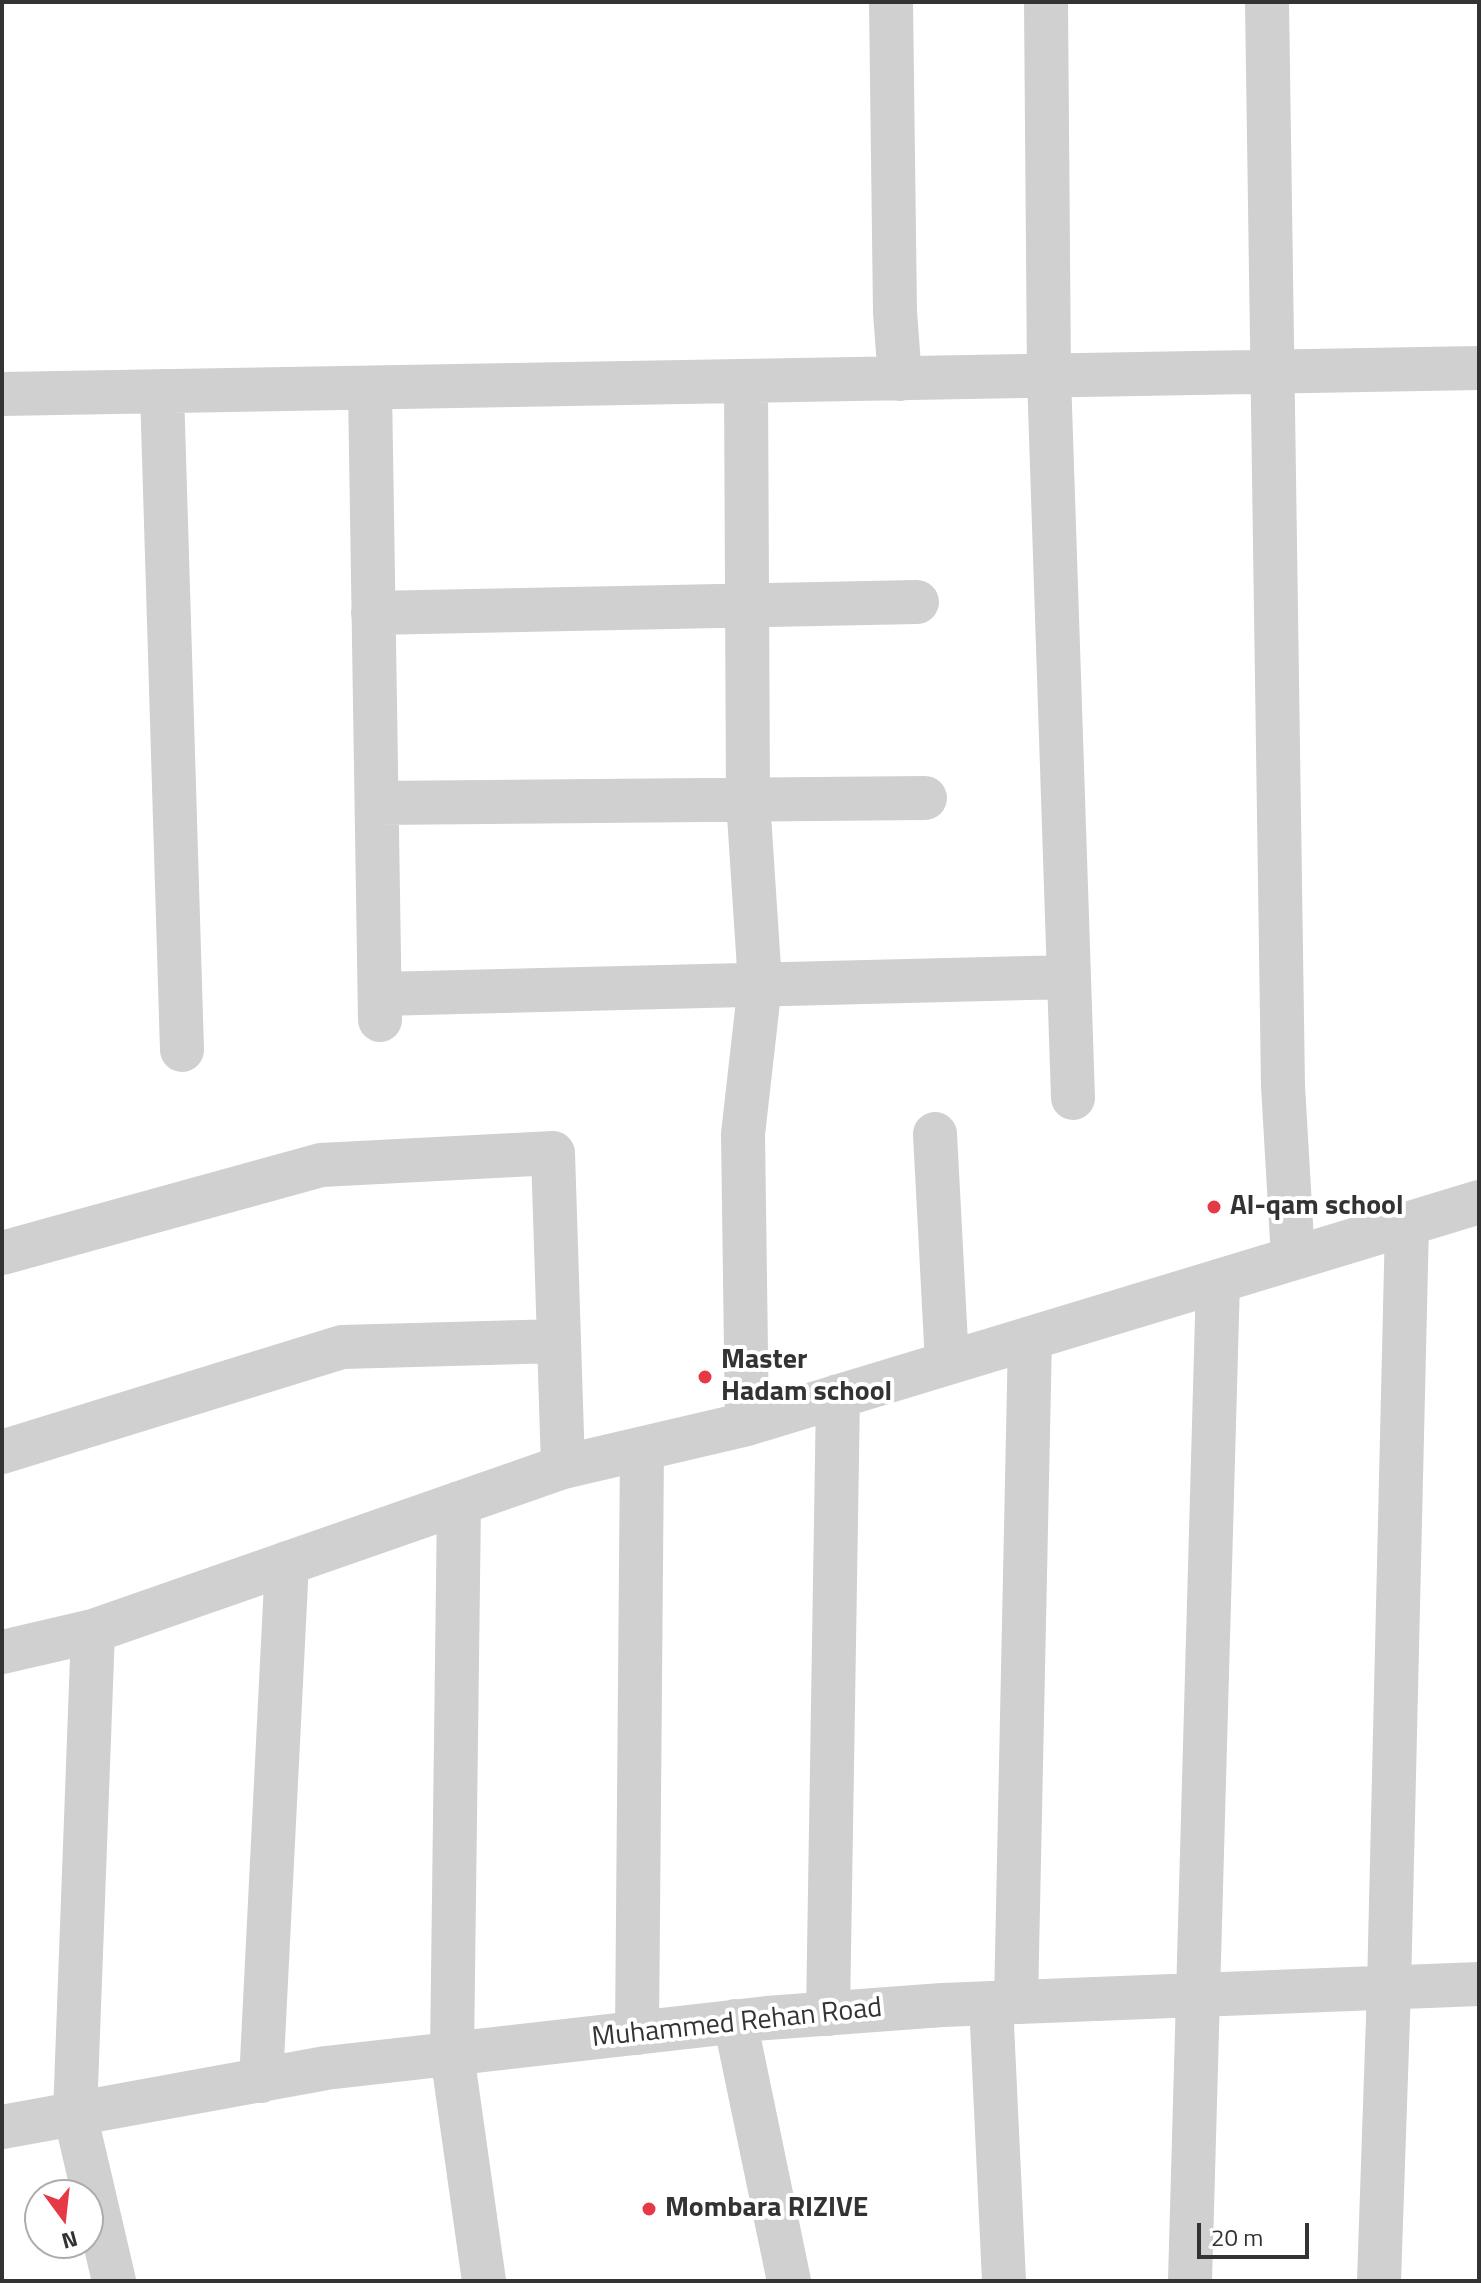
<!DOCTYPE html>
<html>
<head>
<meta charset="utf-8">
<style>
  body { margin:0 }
  #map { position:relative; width:1481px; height:2283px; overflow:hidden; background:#fff; font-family:"Titillium Web",sans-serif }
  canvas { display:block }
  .frame { position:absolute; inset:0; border:4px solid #333; pointer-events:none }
  .north { position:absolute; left:24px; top:2179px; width:80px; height:80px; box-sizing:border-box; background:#fff; border:2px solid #adadad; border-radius:50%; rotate:165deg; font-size:22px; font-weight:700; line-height:32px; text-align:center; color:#333 }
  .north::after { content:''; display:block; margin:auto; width:28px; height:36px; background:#e63946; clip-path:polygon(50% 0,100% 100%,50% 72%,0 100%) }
  .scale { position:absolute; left:1197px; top:2223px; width:112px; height:36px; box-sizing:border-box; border:4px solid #333; border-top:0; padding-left:10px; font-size:24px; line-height:28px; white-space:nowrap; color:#333; -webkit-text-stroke:6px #fff; paint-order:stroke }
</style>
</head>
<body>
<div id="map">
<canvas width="1481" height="2283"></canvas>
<div class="frame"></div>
<div class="north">N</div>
<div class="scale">20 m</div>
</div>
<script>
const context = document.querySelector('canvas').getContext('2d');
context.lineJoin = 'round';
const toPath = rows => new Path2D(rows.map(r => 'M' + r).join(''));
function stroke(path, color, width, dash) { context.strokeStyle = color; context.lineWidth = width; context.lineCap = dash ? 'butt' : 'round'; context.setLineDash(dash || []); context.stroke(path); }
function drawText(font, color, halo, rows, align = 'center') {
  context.font = font + ' "Titillium Web",sans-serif'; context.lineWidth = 8; context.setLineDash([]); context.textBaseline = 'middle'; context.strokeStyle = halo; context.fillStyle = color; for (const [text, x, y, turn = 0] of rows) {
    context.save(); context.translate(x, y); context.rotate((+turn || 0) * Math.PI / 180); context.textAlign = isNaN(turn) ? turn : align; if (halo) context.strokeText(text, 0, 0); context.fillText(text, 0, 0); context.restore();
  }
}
stroke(toPath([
  [891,2,895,312,900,379],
  [1046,2,1049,376,1073,1098],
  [1267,2,1283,1086,1293,1258],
  [746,381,748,800,760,984,743,1134,747,1424],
  [370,388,380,1020],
  [162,391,182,1050],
  [2,394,1479,368],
  [373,613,917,602],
  [377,803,925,798],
  [380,994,1069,977],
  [935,1134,947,1363],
  [2,1253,321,1165,553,1153,563,1467],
  [2,1452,342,1347,559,1341],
  [459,1503,452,2054,484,2281],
  [93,1631,75,2114,114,2281],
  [2,1652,93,1631,563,1467,747,1424,1479,1202],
  [1016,2002,1030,1338],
  [991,2003,1004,2281],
  [828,2014,838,1396],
  [735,2021,789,2281],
  [637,2033,642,1449],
  [261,2081,287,1563],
  [2,2127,326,2068,767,2018,942,2005,1479,1984],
  [1190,2281,1218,1281],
  [1379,2281,1389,1988,1407,1224]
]), '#d0d0d0', 44);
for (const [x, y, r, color] of [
  [1214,1207,8,"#e63946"],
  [705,1377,8,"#e63946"],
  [649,2209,8,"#e63946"]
]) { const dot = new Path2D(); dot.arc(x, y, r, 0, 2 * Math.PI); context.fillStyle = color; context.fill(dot); stroke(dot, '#fff', 3); }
drawText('bold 28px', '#333', '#fff', [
  ["Al-qam school",1230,1207],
  ["Master",721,1361],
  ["Hadam school",721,1393],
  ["Mombara RIZIVE",665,2209]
], 'left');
drawText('28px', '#333', '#fff', [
  ["Muhammed Rehan Road",737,2024,-6]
]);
</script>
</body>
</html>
